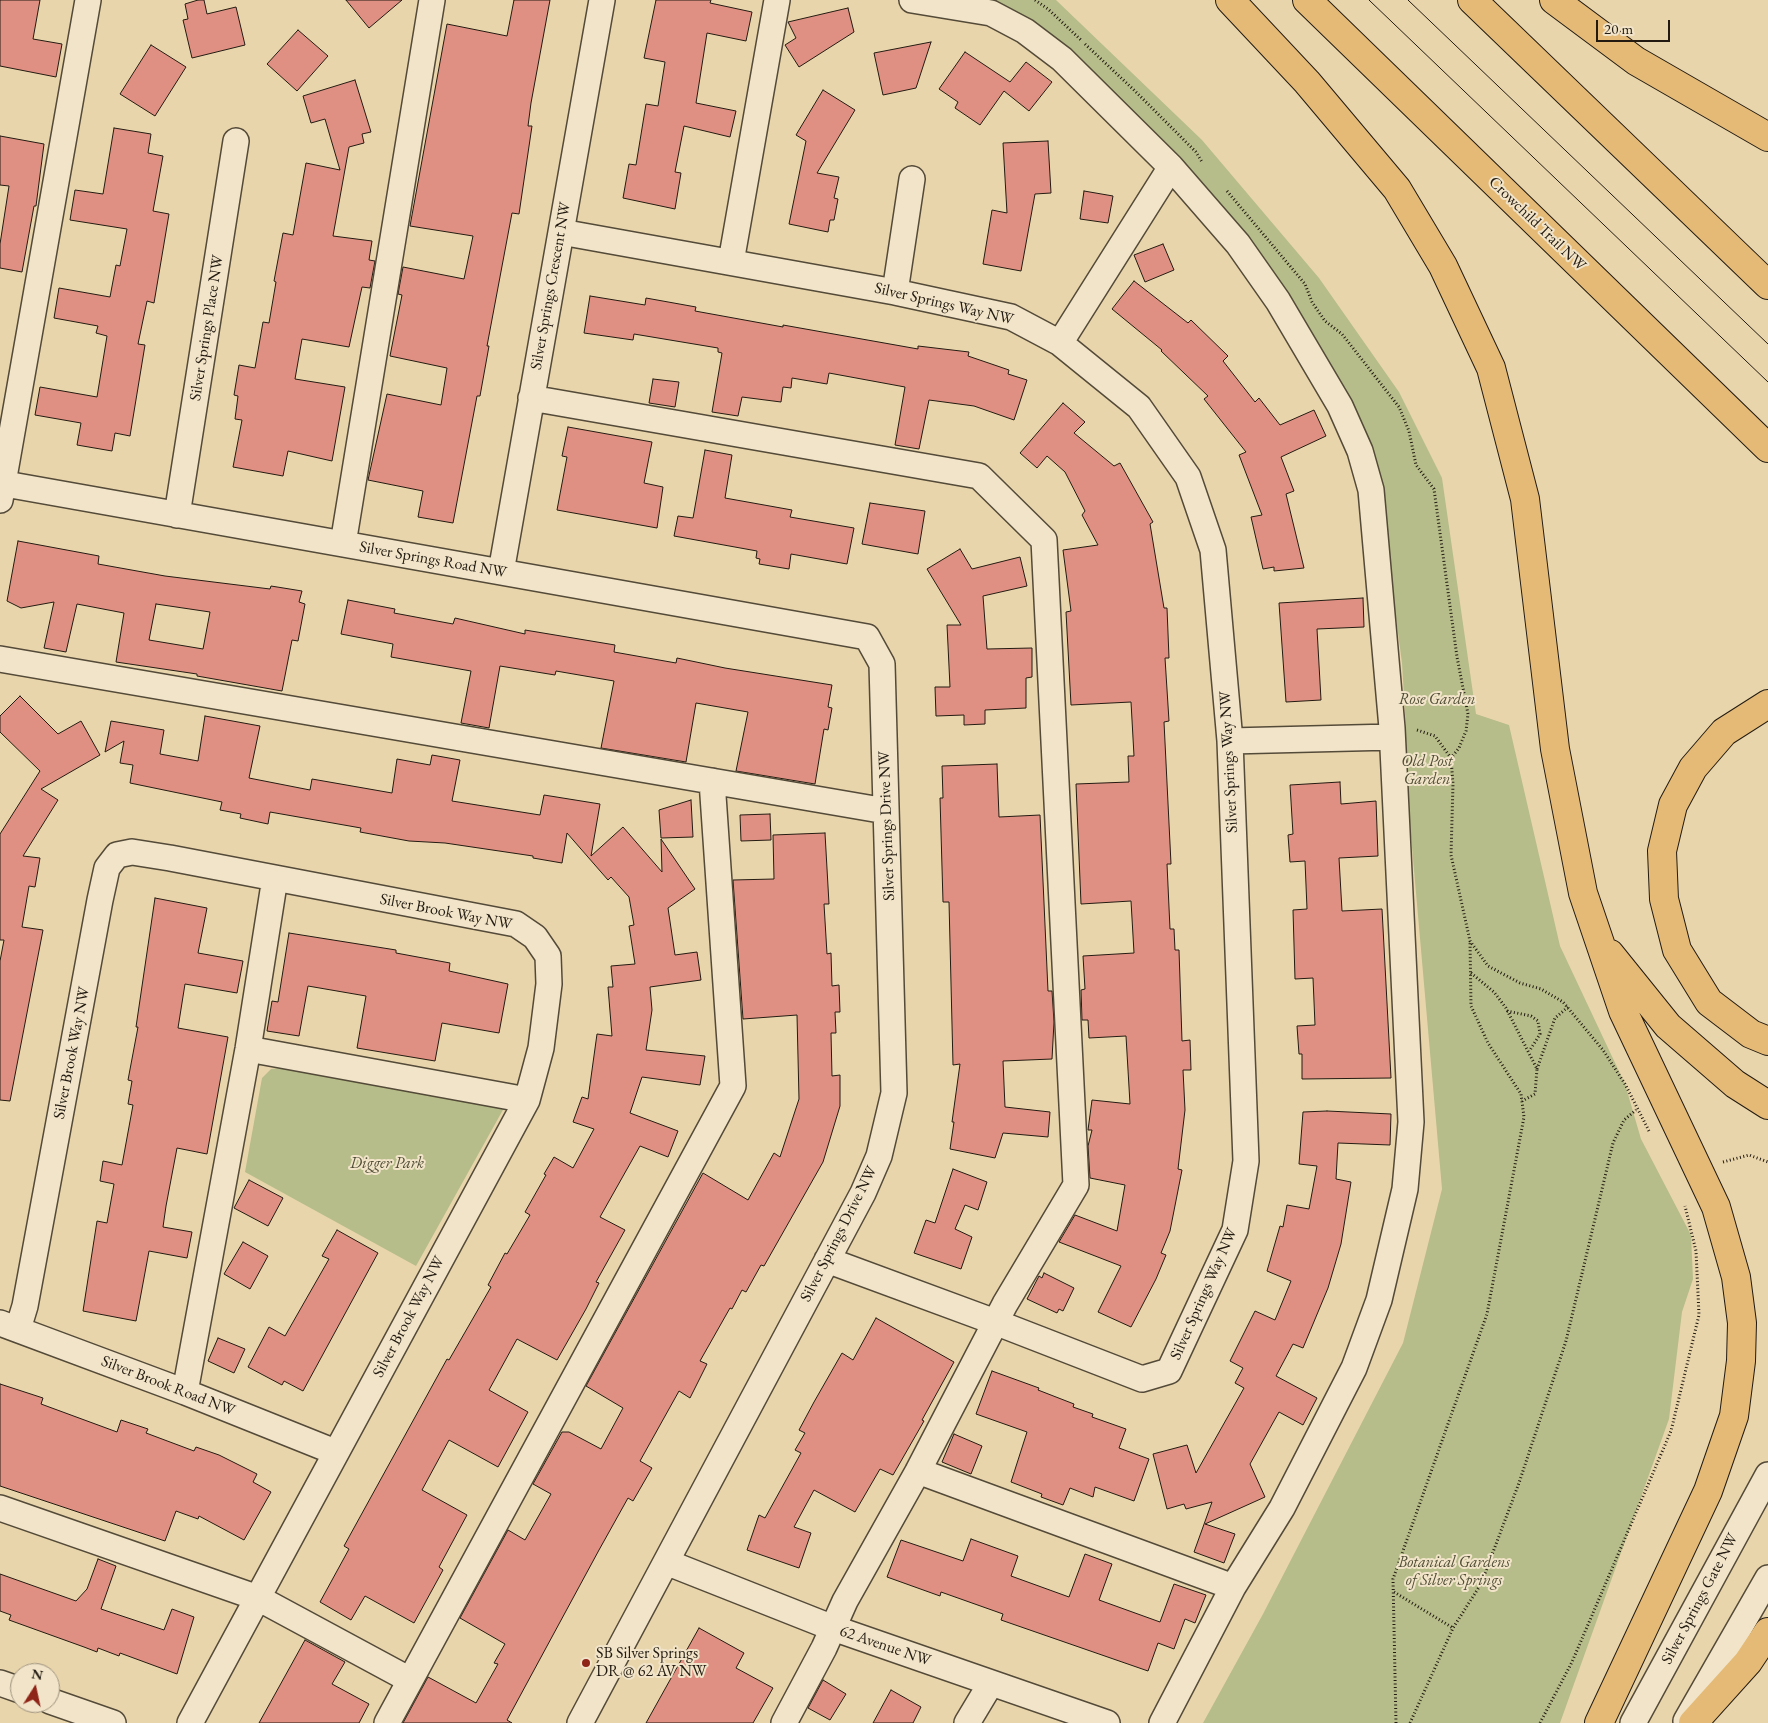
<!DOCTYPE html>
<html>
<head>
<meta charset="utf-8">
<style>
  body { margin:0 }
  #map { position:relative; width:1768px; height:1723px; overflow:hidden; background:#e9d5ac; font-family:"EB Garamond",serif }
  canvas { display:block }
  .north { position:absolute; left:10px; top:1663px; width:50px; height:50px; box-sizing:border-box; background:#f1e4c9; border:1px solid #9f947f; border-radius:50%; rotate:10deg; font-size:14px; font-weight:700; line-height:20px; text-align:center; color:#231b11 }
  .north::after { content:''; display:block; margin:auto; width:18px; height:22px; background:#8f2418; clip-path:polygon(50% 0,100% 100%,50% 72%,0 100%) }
  .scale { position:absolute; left:1596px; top:20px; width:74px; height:22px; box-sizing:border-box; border:2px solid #231b11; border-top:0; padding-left:6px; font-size:15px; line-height:18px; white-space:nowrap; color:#231b11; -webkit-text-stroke:4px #f1e4c9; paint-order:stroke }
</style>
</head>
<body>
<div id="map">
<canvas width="1768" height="1723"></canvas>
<div class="north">N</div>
<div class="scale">20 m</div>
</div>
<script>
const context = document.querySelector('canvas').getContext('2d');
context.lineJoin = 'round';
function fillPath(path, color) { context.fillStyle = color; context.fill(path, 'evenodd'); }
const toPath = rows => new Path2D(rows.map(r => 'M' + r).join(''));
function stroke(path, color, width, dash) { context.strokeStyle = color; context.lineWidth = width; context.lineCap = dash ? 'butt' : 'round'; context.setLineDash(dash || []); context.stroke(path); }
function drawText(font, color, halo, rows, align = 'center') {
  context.font = font + ' "EB Garamond",serif'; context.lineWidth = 4; context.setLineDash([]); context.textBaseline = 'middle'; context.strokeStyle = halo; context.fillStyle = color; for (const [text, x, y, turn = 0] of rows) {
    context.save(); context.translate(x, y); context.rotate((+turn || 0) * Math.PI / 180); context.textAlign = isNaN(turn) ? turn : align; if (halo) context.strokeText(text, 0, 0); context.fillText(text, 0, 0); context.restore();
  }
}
fillPath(toPath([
  [974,0,1056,0,1202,140,1319,278,1399,392,1442,478,1476,714,1509,725,1560,946,1625,1084,1641,1139,1691,1235,1693,1279,1682,1312,1669,1419,1560,1723,1203,1723,1263,1614,1403,1343,1442,1189,1409,813,1404,782,1406,729,1402,663,1374,453,1328,364,1026,21,1007,7],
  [281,1068,504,1108,416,1266,245,1172,262,1078,271,1069]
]), '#b6bd8a');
const building = toPath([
  [0,0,40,0,33,39,62,44,56,77,0,66,0,0],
  [198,0,204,0,207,14,236,7,245,45,192,58,183,20,188,19,185,4,198,0],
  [346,0,402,0,369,28,346,0],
  [514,0,550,0,531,103,528,126,532,126,519,214,512,213,487,346,489,346,480,396,477,396,453,523,418,517,423,491,368,480,387,394,441,405,447,368,390,356,402,295,398,294,403,267,464,279,473,236,410,226,447,24,507,36,514,0],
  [656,0,711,0,710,3,752,12,746,41,707,33,696,103,736,111,730,137,684,126,675,172,681,173,675,209,623,198,629,164,636,165,646,104,658,106,665,62,644,58,656,0],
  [848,8,854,32,799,67,785,45,796,38,788,22,848,8],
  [298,30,328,56,297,91,267,64,298,30],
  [931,42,916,88,883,95,874,53,931,42],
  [151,45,186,67,155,116,120,94,151,45],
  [965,52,1010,82,1026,62,1052,82,1029,111,1004,91,980,125,955,108,958,102,939,89,965,52],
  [355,80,371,132,362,134,364,143,349,147,333,236,372,241,369,260,375,261,370,288,362,287,349,347,302,339,295,379,345,387,332,461,288,451,283,476,233,467,242,420,235,419,238,396,234,395,239,365,255,368,263,322,269,323,276,282,274,281,283,233,293,235,306,163,340,170,325,119,311,123,303,96,355,80],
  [823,90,855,110,817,173,839,177,834,198,838,199,834,220,830,220,828,232,789,224,806,141,796,135,823,90],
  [114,128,151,134,148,153,163,156,153,211,169,214,154,303,147,301,138,344,145,345,130,436,115,433,112,451,77,445,81,423,35,415,40,387,97,397,107,336,96,333,98,326,54,318,59,288,110,297,116,265,120,266,127,229,70,220,75,190,103,194,114,128],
  [0,136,44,144,36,206,34,206,22,272,0,268,0,244,9,186,0,185,0,136],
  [1048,141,1051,193,1035,194,1021,271,983,264,992,210,1007,213,1003,143,1048,141],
  [1084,191,1113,196,1108,223,1080,219,1084,191],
  [1163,244,1174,270,1145,282,1134,255,1163,244],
  [1134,281,1188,323,1191,320,1228,356,1223,361,1255,402,1259,398,1280,425,1314,410,1326,436,1281,457,1294,491,1286,494,1304,568,1274,571,1274,567,1263,569,1251,517,1262,515,1239,455,1246,452,1204,399,1208,396,1161,351,1162,350,1112,309,1134,281],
  [590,296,645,305,646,298,696,307,695,311,783,327,783,325,918,349,918,346,969,352,968,356,1009,370,1008,374,1027,380,1014,420,974,406,929,400,919,449,895,445,905,387,829,373,827,384,792,378,791,388,783,387,781,402,742,397,738,416,712,412,722,353,718,352,718,348,634,334,633,340,584,333,590,296],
  [653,379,679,382,675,407,649,403,653,379],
  [1063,403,1085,422,1074,433,1114,466,1120,463,1153,522,1150,524,1164,608,1167,608,1169,658,1165,658,1169,721,1164,722,1171,864,1167,864,1170,929,1174,929,1175,950,1179,950,1182,1041,1190,1040,1191,1070,1183,1070,1185,1110,1178,1169,1182,1170,1170,1231,1161,1253,1166,1255,1156,1279,1131,1327,1098,1312,1121,1266,1059,1242,1075,1215,1117,1231,1125,1185,1090,1178,1088,1146,1092,1130,1088,1130,1092,1100,1130,1104,1126,1036,1089,1038,1088,1020,1082,1020,1081,990,1085,989,1083,956,1134,953,1131,901,1081,904,1076,784,1129,782,1128,756,1134,756,1131,702,1071,705,1066,612,1071,611,1063,550,1098,545,1082,515,1085,511,1065,472,1047,456,1037,468,1020,453,1063,403],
  [568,427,652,442,644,483,663,487,657,528,557,510,567,457,562,456,568,427],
  [705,450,732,455,725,498,792,510,790,517,854,528,847,564,791,554,789,569,759,564,760,559,756,558,757,551,674,536,678,516,693,518,705,450],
  [870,503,925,511,918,554,862,544,870,503],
  [18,541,99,556,98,564,165,576,270,589,271,586,302,591,299,602,305,604,298,641,292,640,282,691,197,676,197,674,116,662,124,613,77,604,66,652,44,648,54,602,21,608,7,601,18,541],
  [156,604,210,612,203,649,149,640,156,604],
  [960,549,972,569,1020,557,1027,586,983,596,987,649,1032,648,1032,677,1026,678,1026,708,985,710,985,724,964,725,964,715,936,716,935,687,950,687,947,625,961,625,927,569,960,549],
  [1363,598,1364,627,1317,629,1321,700,1286,702,1279,603,1363,598],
  [348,600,395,609,394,613,453,624,455,618,525,634,525,630,615,645,614,652,676,663,677,658,725,668,832,685,828,707,832,708,828,730,824,729,815,784,736,771,748,712,696,703,686,762,601,748,614,681,556,671,555,675,500,666,489,728,461,723,471,671,391,657,393,644,341,634,348,600],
  [20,696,58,734,81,721,100,755,41,789,58,800,23,856,40,858,35,887,29,886,22,927,43,930,10,1101,0,1100,0,961,4,940,0,940,0,834,40,771,0,732,0,716,20,696],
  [205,716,260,726,249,778,310,790,312,779,392,793,397,759,430,765,432,755,460,760,452,801,540,815,544,795,600,804,591,856,623,827,662,872,661,839,695,889,668,908,675,955,697,952,701,980,650,987,652,1010,646,1050,705,1056,700,1085,642,1077,630,1113,678,1131,668,1157,640,1146,600,1217,625,1230,596,1282,599,1283,586,1309,557,1360,517,1339,489,1390,528,1412,498,1467,449,1440,422,1490,467,1515,439,1567,443,1570,414,1623,365,1596,351,1620,320,1602,349,1549,344,1546,447,1359,449,1360,491,1287,488,1285,505,1253,507,1254,530,1215,525,1212,546,1175,544,1174,554,1157,573,1168,594,1129,573,1122,582,1097,588,1099,597,1034,612,1036,608,987,613,987,611,966,635,964,629,926,634,925,629,897,611,877,608,880,567,833,562,863,533,858,533,856,445,843,409,841,360,832,361,828,270,812,268,824,240,818,241,814,220,810,222,802,130,783,133,765,120,763,124,741,105,752,111,721,164,730,160,754,198,761,205,716],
  [997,764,999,817,1040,815,1048,991,1052,991,1054,1022,1052,1059,1003,1061,1005,1107,1050,1112,1048,1137,1003,1133,995,1158,950,1149,954,1122,952,1122,960,1064,953,1065,949,902,943,902,940,798,943,798,942,766,997,764],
  [1340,782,1341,804,1376,801,1378,856,1339,858,1342,911,1382,909,1391,1078,1302,1079,1302,1054,1299,1054,1297,1026,1315,1025,1313,978,1295,979,1293,910,1307,909,1305,861,1290,862,1288,835,1293,834,1290,785,1340,782],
  [691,800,693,837,661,838,659,810,691,800],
  [770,814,771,840,741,841,740,815,770,814],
  [825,833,829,904,824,904,827,954,831,953,832,986,839,985,840,1012,835,1012,836,1033,831,1033,832,1076,840,1075,840,1106,823,1162,764,1266,761,1265,746,1292,742,1290,732,1309,730,1308,700,1361,707,1364,690,1398,679,1391,640,1461,652,1468,633,1501,628,1498,599,1550,507,1720,512,1723,403,1723,428,1677,476,1703,498,1664,494,1663,505,1644,460,1618,508,1530,525,1540,551,1494,533,1484,562,1432,569,1432,601,1449,623,1408,586,1386,703,1173,748,1200,774,1153,780,1157,799,1099,797,1015,743,1019,733,880,774,879,773,835,825,833],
  [155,898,207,908,198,953,243,961,237,993,185,984,178,1028,228,1037,207,1154,177,1148,166,1206,163,1227,192,1232,187,1258,149,1251,136,1321,83,1311,97,1221,107,1223,114,1184,100,1181,103,1161,122,1165,133,1105,128,1104,132,1081,128,1080,138,1027,136,1027,155,898],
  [289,933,396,950,396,953,450,963,449,971,508,984,499,1033,442,1023,435,1061,357,1048,366,996,308,986,299,1036,267,1031,272,1001,278,1002,289,933],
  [1327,1111,1391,1114,1390,1145,1338,1143,1336,1179,1351,1182,1341,1244,1328,1288,1303,1348,1293,1344,1276,1376,1317,1398,1303,1425,1279,1412,1250,1464,1265,1497,1205,1524,1235,1534,1224,1563,1194,1552,1212,1502,1186,1509,1184,1504,1167,1509,1153,1454,1187,1445,1196,1473,1244,1388,1235,1383,1243,1368,1230,1361,1255,1311,1275,1320,1291,1281,1267,1271,1280,1226,1283,1227,1287,1205,1309,1209,1317,1166,1299,1164,1303,1112,1327,1111],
  [953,1169,987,1182,978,1210,965,1205,955,1229,972,1237,961,1269,914,1253,926,1220,935,1223,953,1169],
  [249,1180,283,1198,268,1226,234,1208,249,1180],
  [337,1230,378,1253,303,1391,284,1381,282,1385,248,1367,269,1327,285,1336,329,1259,322,1256,337,1230],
  [243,1242,268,1256,250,1289,224,1274,243,1242],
  [1044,1273,1074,1288,1063,1311,1059,1309,1057,1313,1027,1299,1039,1276,1042,1278,1044,1273],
  [876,1318,954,1362,922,1420,924,1421,893,1475,880,1469,855,1512,814,1490,794,1527,811,1533,799,1568,747,1550,759,1515,765,1518,801,1453,795,1450,805,1433,799,1430,814,1402,842,1353,853,1360,876,1318],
  [218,1338,245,1349,234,1373,208,1361,218,1338],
  [992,1371,1039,1388,1038,1390,1074,1404,1073,1407,1093,1414,1092,1417,1126,1429,1119,1448,1149,1459,1134,1501,1095,1487,1093,1497,1070,1488,1063,1505,1041,1497,1042,1494,1011,1482,1027,1432,976,1414,992,1371],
  [0,1384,43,1398,41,1404,117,1432,121,1420,148,1429,146,1433,194,1451,196,1447,219,1455,257,1474,253,1482,271,1492,244,1540,199,1516,198,1519,176,1511,165,1541,0,1486,0,1384],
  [954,1434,982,1446,971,1474,942,1462,954,1434],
  [971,1539,1018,1556,1011,1576,1069,1597,1085,1554,1112,1564,1099,1600,1160,1622,1174,1584,1206,1595,1195,1623,1185,1619,1174,1649,1158,1643,1148,1671,1001,1620,1003,1614,941,1592,940,1596,887,1577,901,1540,963,1561,971,1539],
  [98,1559,116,1566,101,1609,164,1630,172,1609,194,1617,177,1674,120,1653,119,1656,98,1648,97,1652,84,1647,9,1620,11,1615,0,1611,0,1574,76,1601,87,1589,98,1559],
  [699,1628,744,1653,736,1668,773,1688,753,1723,646,1723,699,1628],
  [305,1640,345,1662,332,1684,369,1704,359,1723,259,1723,305,1640],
  [823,1680,846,1694,830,1720,808,1708,823,1680],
  [891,1690,921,1707,913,1723,873,1723,891,1690]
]);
fillPath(building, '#e09082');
stroke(building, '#231b11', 1);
const minor = toPath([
  [912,0,991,13,1025,31,1062,59,1171,167],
  [561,232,895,292,1011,317,1060,343,1139,407,1188,477,1213,550,1230,741,1246,1161,1235,1230,1169,1371,1142,1379,995,1322,827,1260],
  [731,262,777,0],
  [895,292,912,179],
  [1060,343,1171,167,1238,244,1278,301,1340,406,1360,451,1371,490,1392,728,1411,1122,1405,1189,1379,1300,1354,1368,1282,1508,1233,1587,1162,1723],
  [531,398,979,476,1044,540,1076,1185,1005,1304,918,1471,845,1601,824,1648,784,1723],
  [0,483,867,637,882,664,894,1093,879,1156,863,1193,580,1723],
  [0,500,88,0],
  [177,515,236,141],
  [343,544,432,0],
  [501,572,602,0],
  [0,659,886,811],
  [1230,741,1392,737],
  [248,1049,527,1100],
  [0,1323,185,1392,335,1452],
  [18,1329,25,1306,100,900,107,868,117,855,132,852,170,858,516,924,535,937,548,956,549,984,541,1048,527,1100,190,1723],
  [185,1392,248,1049,275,878],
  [918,1471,1233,1587],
  [0,1508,258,1598,410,1680],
  [666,1562,833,1628,1107,1723],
  [0,1683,20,1690],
  [50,1701,113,1723],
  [1686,1721,1768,1578],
  [387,1723,733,1086,712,781],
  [967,1723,991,1683],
  [1633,1723,1768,1475]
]);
const highway = toPath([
  [1230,0,1307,82,1397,189,1443,266,1491,368,1525,499,1555,749,1583,893,1623,1011,1716,1207,1736,1277,1742,1323,1741,1361,1734,1416,1708,1491,1599,1723],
  [1307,0,1768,448],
  [1472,0,1768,285],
  [1554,0,1636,61,1768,137],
  [1768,704,1724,732,1693,768,1673,805,1662,851,1664,899,1677,950,1709,1002,1751,1034,1768,1041],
  [1610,954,1668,1026,1735,1084,1768,1105],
  [1693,1723,1748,1662,1768,1632]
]);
stroke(minor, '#544a38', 28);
stroke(highway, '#231b11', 30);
stroke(toPath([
  [1035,0,1048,9,1081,40],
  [1085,44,1134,90,1196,152,1202,162],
  [1227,191,1305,284,1312,302,1325,321,1342,334,1399,407,1409,431,1416,465,1434,489,1457,657,1468,714,1466,731,1459,748,1451,758],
  [1417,730,1435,736,1451,758,1453,784,1451,855,1470,941,1488,966,1520,983,1541,989,1563,1002,1603,1050,1625,1084,1649,1131],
  [1471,973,1494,992,1506,1008,1537,1069,1535,1094,1522,1101],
  [1507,1011,1531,1016,1538,1021,1540,1034,1530,1050],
  [1537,1069,1555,1018,1568,1007],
  [1723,1162,1749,1155,1768,1162],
  [1394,1592,1453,1628],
  [1396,1723,1393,1579,1487,1314,1524,1117,1521,1094,1488,1043,1471,1006,1470,941],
  [1410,1723,1453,1628,1481,1584,1519,1483,1566,1341,1613,1143,1624,1120,1636,1110],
  [1540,1723,1572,1662,1671,1431,1699,1315,1696,1251,1685,1206]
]), '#231b11', 3, [1, 2.5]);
stroke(minor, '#f1e4c9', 25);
stroke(highway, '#e4ba76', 28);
stroke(toPath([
  [1369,0,1768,382],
  [1408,0,1768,344]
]), '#231b11', 1);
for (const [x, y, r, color] of [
  [586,1663,5,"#8f2418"]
]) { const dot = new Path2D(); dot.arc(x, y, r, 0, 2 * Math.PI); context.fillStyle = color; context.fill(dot); stroke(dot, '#f1e4c9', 2); }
drawText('16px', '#231b11', '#f1e4c9', [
  ["Crowchild Trail NW",1537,224,44],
  ["Silver Springs Crescent NW",551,286,-80],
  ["Silver Springs Way NW",944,304,13],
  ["Silver Springs Place NW",207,328,-81],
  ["Silver Springs Road NW",433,560,10],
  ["Silver Springs Way NW",1229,762,-93],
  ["Silver Springs Drive NW",887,826,-92],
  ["Silver Brook Way NW",446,912,11],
  ["Silver Brook Way NW",72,1053,-79],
  ["Silver Springs Drive NW",839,1234,-63],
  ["Silver Springs Way NW",1204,1294,-66],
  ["Silver Brook Way NW",409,1317,-62],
  ["Silver Brook Road NW",168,1386,21],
  ["Silver Springs Gate NW",1700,1599,-62],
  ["62 Avenue NW",885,1646,19]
]);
drawText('italic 16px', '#4f4c35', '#f1e4c9', [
  ["Rose Garden",1437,700],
  ["Old Post",1427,762],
  ["Garden",1427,780],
  ["Digger Park",387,1164],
  ["Botanical Gardens",1454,1563],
  ["of Silver Springs",1454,1581]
]);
drawText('16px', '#231b11', '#f1e4c9', [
  ["SB Silver Springs",596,1654],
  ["DR @ 62 AV NW",596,1672]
], 'left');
</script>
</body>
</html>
